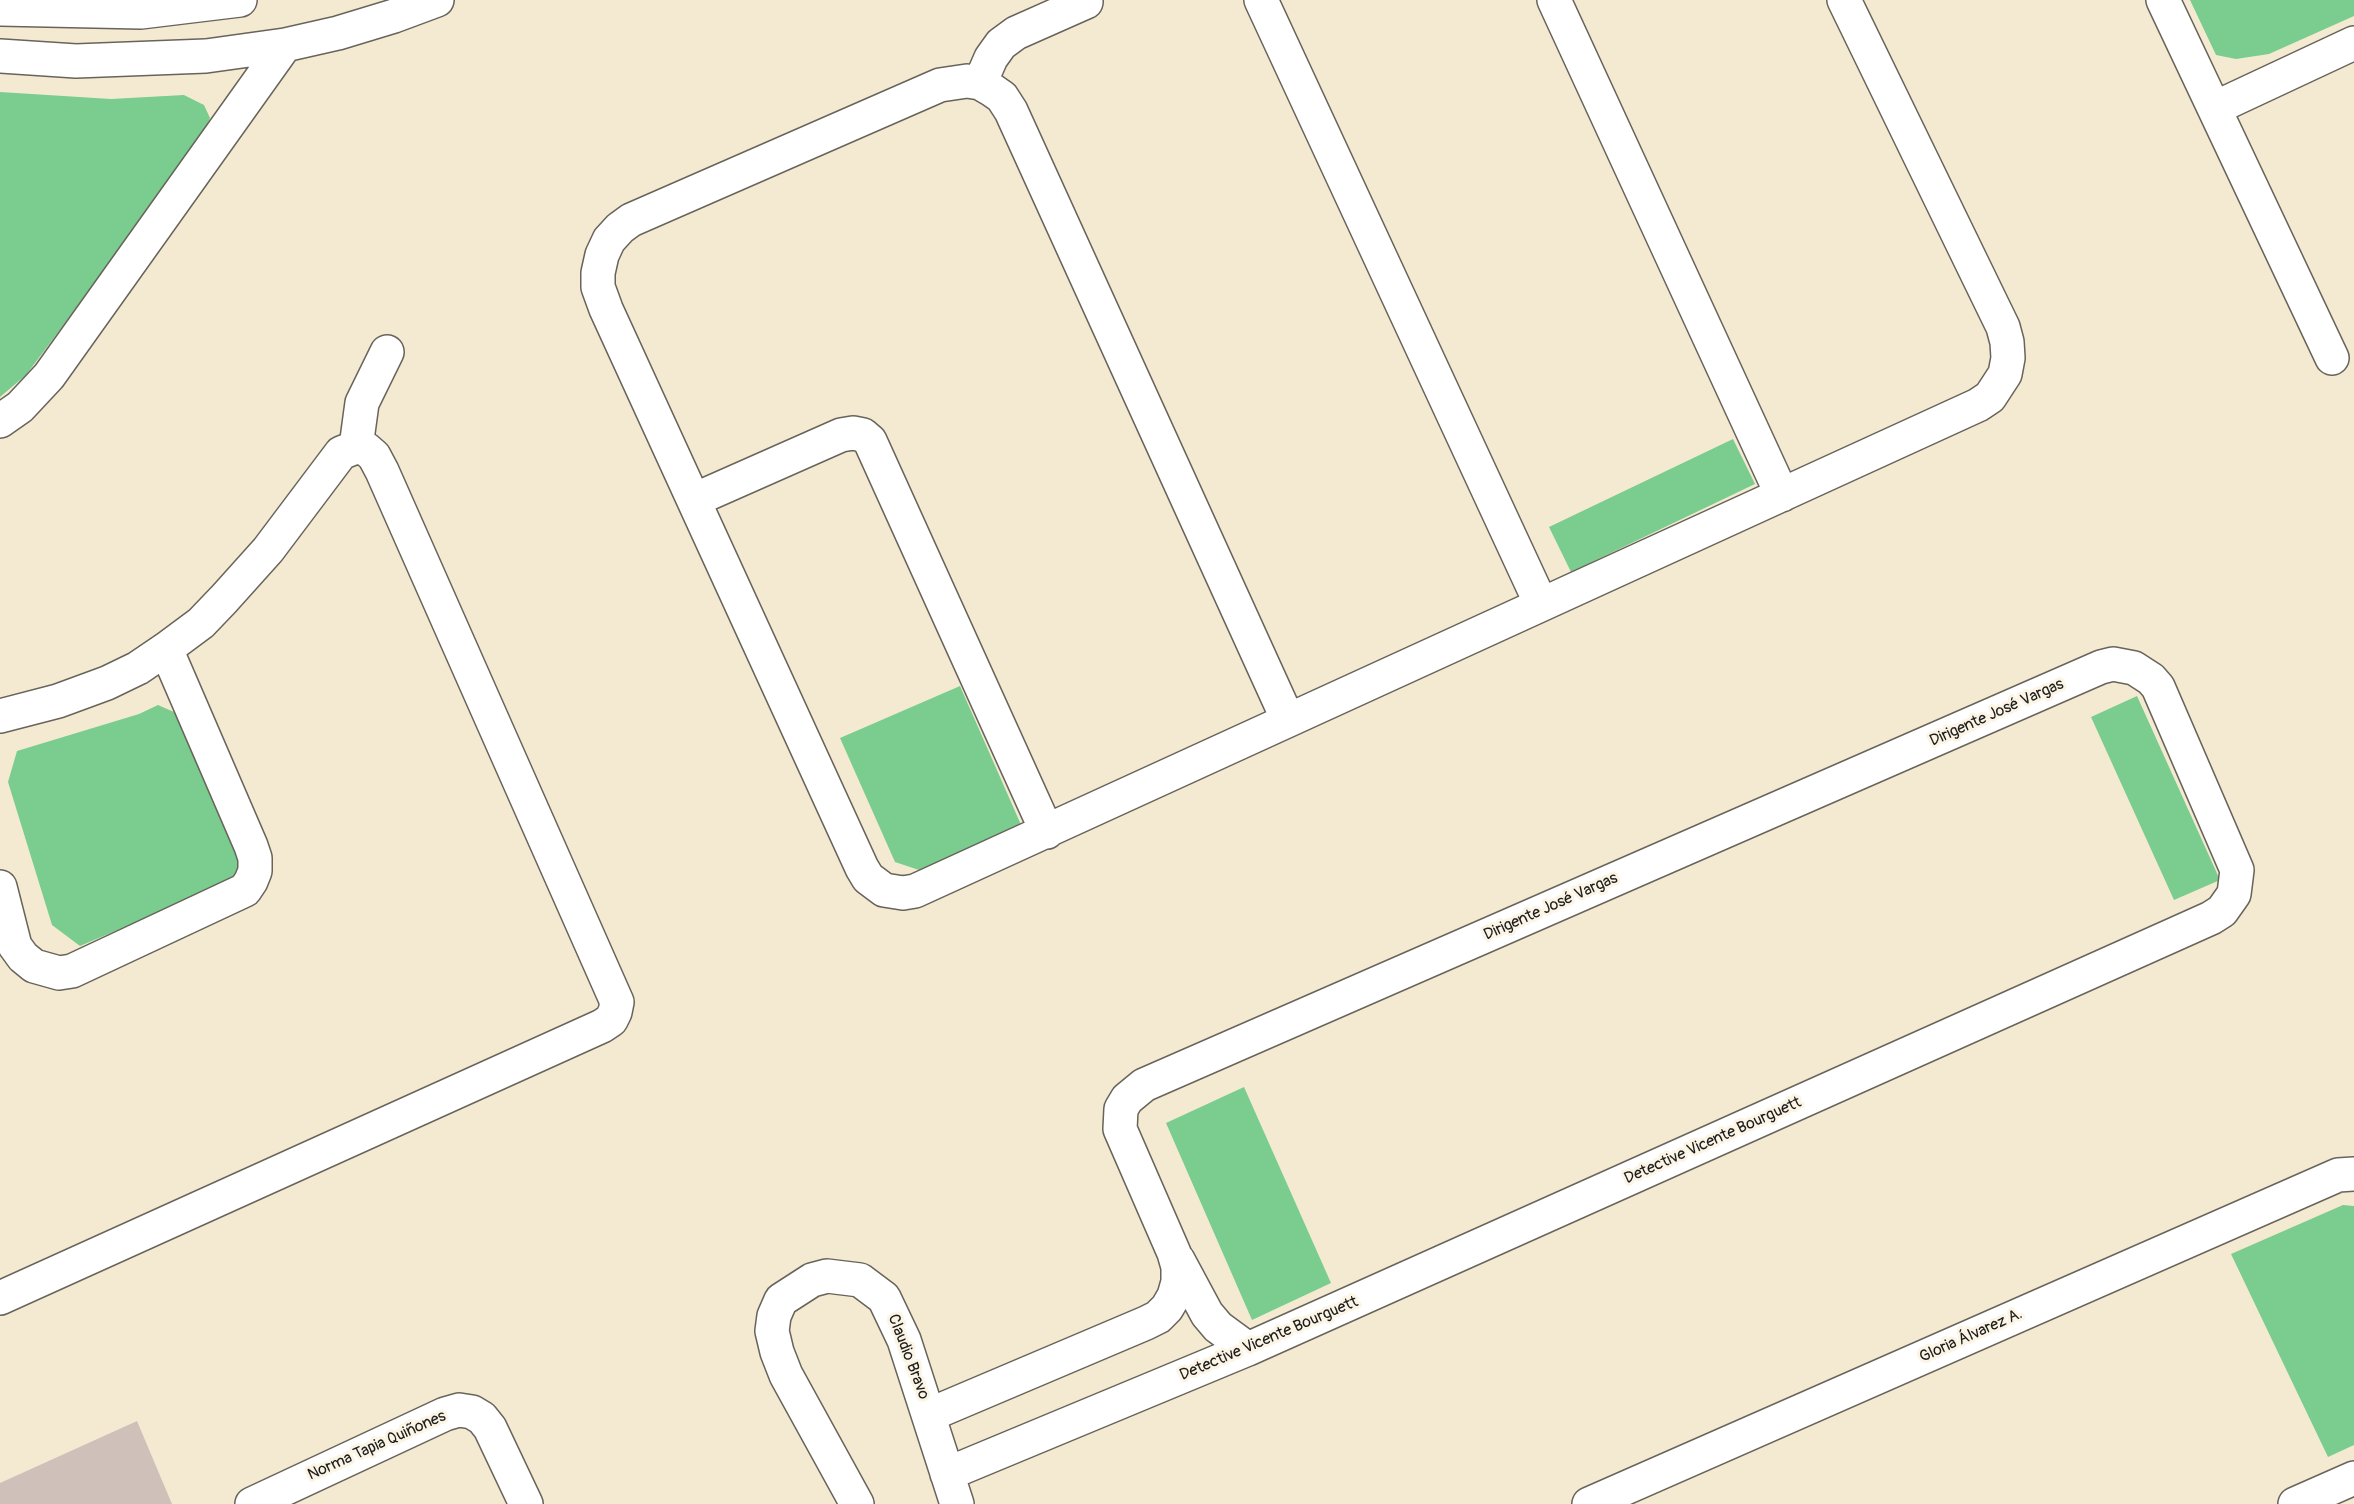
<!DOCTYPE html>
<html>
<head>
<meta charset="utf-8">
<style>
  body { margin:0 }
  canvas { display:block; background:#f4ead1 }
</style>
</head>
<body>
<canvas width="2354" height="1504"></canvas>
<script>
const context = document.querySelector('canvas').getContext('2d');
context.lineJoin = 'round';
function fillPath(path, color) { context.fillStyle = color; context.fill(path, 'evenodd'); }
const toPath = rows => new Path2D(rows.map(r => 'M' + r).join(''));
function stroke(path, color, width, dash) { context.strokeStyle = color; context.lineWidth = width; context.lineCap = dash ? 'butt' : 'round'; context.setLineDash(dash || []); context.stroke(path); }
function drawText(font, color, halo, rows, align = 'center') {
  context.font = font + ' Pangolin,sans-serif'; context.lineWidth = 6; context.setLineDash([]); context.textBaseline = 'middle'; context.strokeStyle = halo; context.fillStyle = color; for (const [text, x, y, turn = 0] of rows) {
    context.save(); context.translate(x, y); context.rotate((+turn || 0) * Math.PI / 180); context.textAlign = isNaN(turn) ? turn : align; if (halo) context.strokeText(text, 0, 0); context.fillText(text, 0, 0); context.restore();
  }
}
fillPath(toPath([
  [137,1421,172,1504,0,1504,0,1483]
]), '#cfc1ba');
fillPath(toPath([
  [2190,0,2354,0,2354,16,2269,54,2236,59,2216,55],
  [0,92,111,99,184,95,204,105,210,118,200,143,26,375,0,397],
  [1733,439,1755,484,1571,572,1549,527],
  [960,686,1022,827,922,871,895,862,840,738],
  [2137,696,2220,880,2174,900,2091,717],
  [158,705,183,716,242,861,230,882,80,946,52,925,8,782,17,751,139,714],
  [1244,1087,1331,1283,1252,1320,1166,1123],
  [2343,1205,2354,1206,2354,1445,2328,1457,2231,1254]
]), '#7acd8f');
const street = toPath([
  [1261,0,1541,604],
  [1554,0,1782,495],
  [2163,0,2332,358],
  [0,9,141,12,240,0],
  [0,56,76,61,206,56,285,45,338,33,394,16,437,0],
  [980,83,991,58,1001,44,1016,33,1086,2],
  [2215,108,2354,43],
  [0,421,20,407,49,376,285,45],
  [356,447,362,403,387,352],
  [694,500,841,435,853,433,863,435,870,441,1047,832],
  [0,716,58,701,107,683,138,668,166,649,201,623,224,599,268,550,341,453,356,447,366,449,374,456,382,471,617,1002,615,1012,611,1020,602,1026,0,1298],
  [1288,720,1011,111,1002,97,992,90,980,83,967,81,940,85,631,220,620,228,609,240,602,255,598,273,598,287,606,309,862,868,868,878,884,890,903,893,915,891,1978,405,1990,397,2005,374,2008,358,2007,342,2003,327,1844,0],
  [0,887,15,946,23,957,34,966,59,973,72,971,245,890,251,881,255,871,255,858,251,846,166,649],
  [1178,1260,1207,1314,1218,1327,1248,1349],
  [929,1415,1146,1323,1158,1317,1167,1308,1174,1296,1178,1282,1178,1267,1174,1253,1120,1129,1121,1109,1127,1099,1144,1085,2101,667,2113,664,2134,668,2151,679,2158,687,2237,870,2234,894,2222,911,2211,918,1248,1349,947,1474],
  [252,1504,445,1414,459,1410,472,1412,482,1418,490,1428,526,1504],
  [857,1504,786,1375,777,1352,772,1331,774,1316,781,1300,812,1280,827,1276,860,1280,884,1298,904,1340,957,1504],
  [1589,1504,2338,1175,2354,1174],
  [2295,1504,2354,1478]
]);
stroke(street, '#68645b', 36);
stroke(street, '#fff', 33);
drawText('16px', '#1c1c1c', '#fcf5e5', [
  ["Dirigente José Vargas",1997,713,-24],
  ["Dirigente José Vargas",1551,907,-24],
  ["Detective Vicente Bourguett",1713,1141,-24],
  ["Gloria Álvarez A.",1971,1336,-24],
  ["Detective Vicente Bourguett",1269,1339,-23],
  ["Claudio Bravo",908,1357,69],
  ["Norma Tapia Quiñones",377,1446,-24]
]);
</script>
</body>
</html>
